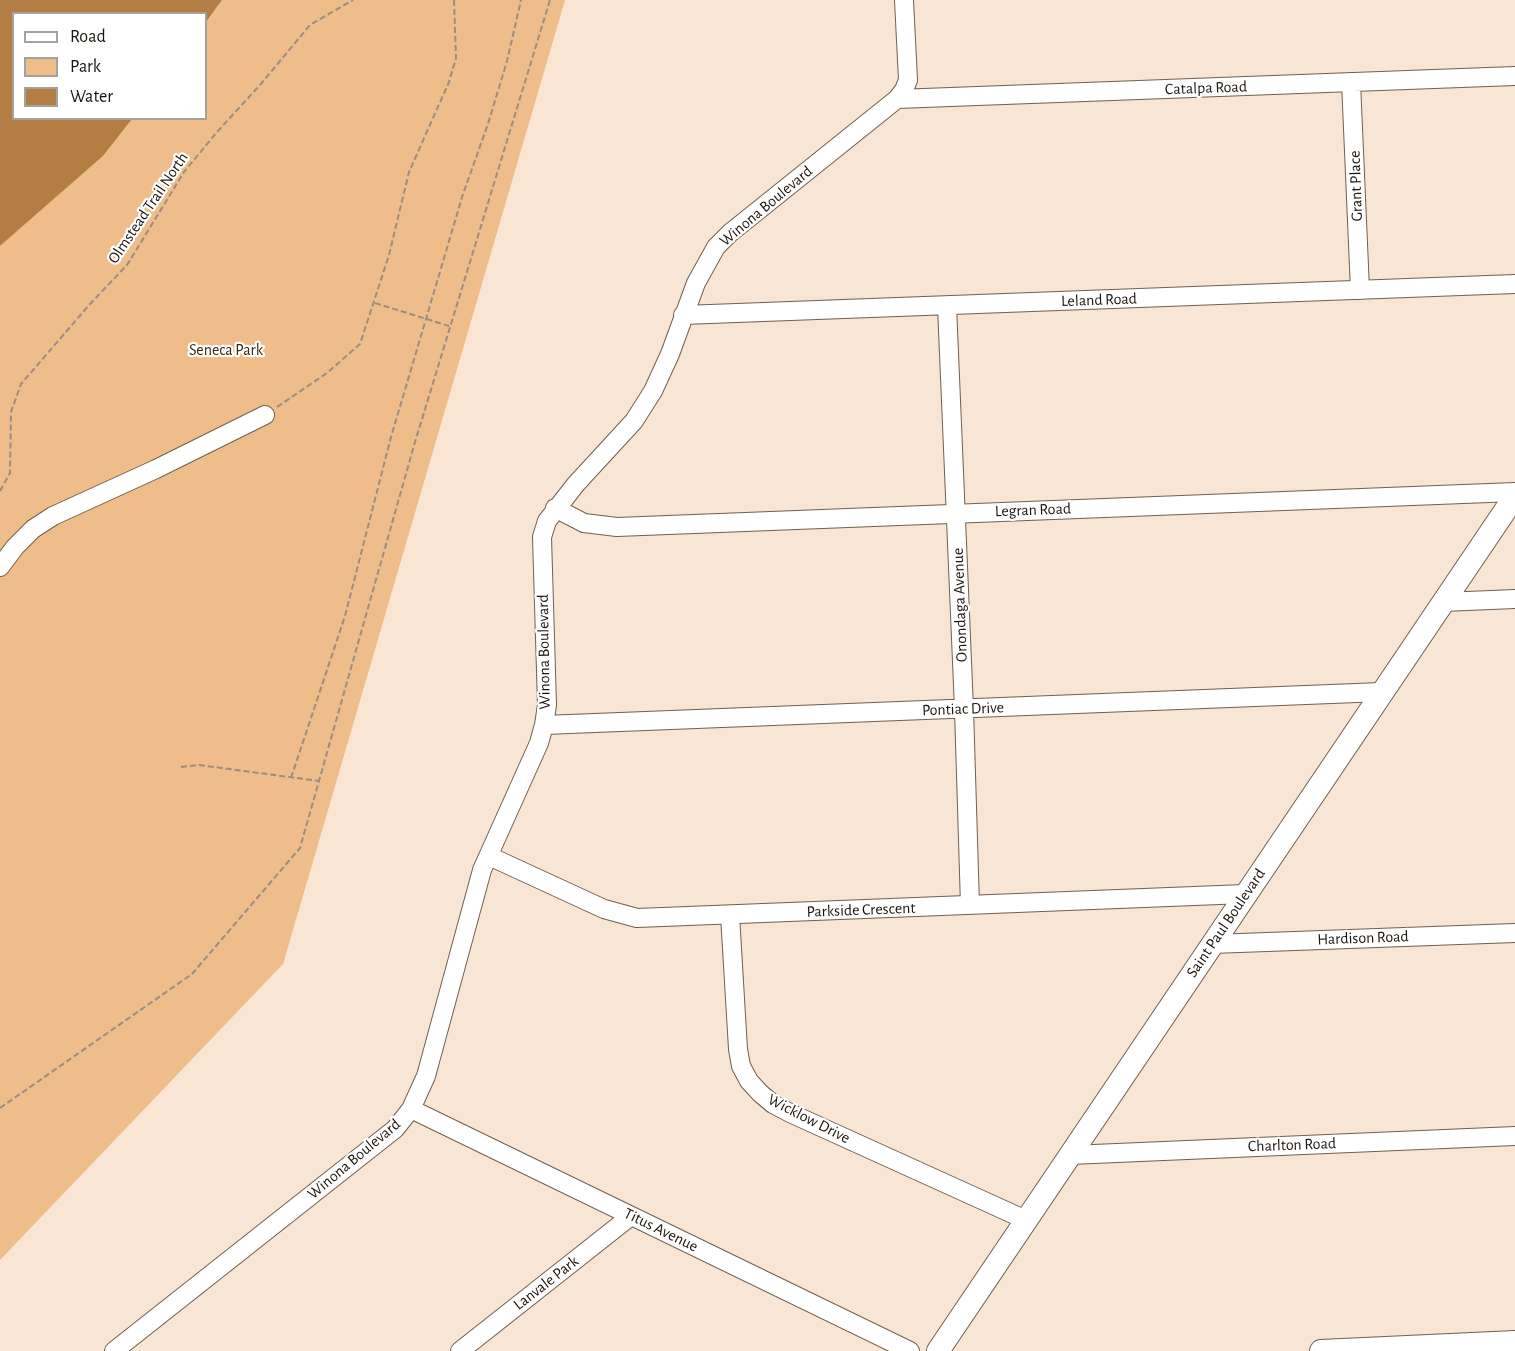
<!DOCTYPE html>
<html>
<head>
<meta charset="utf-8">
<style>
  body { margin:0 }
  #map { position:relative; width:1515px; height:1351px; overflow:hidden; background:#f8e5d3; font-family:"Alegreya Sans",sans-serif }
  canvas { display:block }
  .legend { position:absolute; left:12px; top:12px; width:195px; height:108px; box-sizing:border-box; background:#fff; border:2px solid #a4a19f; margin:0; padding:8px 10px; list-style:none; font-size:18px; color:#1b140e }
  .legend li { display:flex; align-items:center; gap:12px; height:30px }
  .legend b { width:30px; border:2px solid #a4a19f }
</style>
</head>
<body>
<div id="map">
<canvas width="1515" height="1351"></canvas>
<ul class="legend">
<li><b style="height:8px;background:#fff"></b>Road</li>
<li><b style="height:16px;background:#efbd8a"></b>Park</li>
<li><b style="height:16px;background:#b37d44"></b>Water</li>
</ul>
</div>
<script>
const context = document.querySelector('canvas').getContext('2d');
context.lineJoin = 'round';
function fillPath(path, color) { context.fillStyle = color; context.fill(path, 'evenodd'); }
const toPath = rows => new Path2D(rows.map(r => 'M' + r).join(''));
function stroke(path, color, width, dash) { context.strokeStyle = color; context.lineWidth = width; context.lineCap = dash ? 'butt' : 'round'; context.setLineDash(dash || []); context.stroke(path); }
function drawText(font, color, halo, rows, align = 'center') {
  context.font = font + ' "Alegreya Sans",sans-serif'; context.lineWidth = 4.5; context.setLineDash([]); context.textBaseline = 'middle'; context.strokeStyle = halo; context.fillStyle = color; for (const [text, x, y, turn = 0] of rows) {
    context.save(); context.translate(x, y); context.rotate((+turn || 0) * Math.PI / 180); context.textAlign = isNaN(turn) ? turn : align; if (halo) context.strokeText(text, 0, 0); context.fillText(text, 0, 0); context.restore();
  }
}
fillPath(toPath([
  [222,0,565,0,283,964,0,1260,0,246,103,156,132,119,206,118,206,22]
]), '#efbd8a');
fillPath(toPath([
  [0,0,222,0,206,22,206,14,14,14,14,118,132,119,103,156,0,246]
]), '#b37d44');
const minor = toPath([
  [1351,82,1360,290],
  [897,99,1515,76],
  [947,306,964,709,970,905],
  [683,315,1515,284],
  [555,508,584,523,617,527,1515,492],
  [0,567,15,547,33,529,53,516,156,469,265,415],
  [1443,602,1515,599],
  [544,725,1382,692],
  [489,856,604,909,637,918,1245,894],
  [730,915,738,1049,741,1066,749,1081,760,1093,773,1104,790,1113,1026,1220],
  [1212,944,1515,933],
  [411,1109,910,1351],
  [1070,1155,1515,1136],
  [114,1351,395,1129,411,1109,426,1076,482,870,539,743,544,725,547,705,542,537,547,521,576,484,634,421,653,391,670,354,696,283,716,247,730,233,897,99,904,90,908,80,904,0],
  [460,1351,631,1216]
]);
const major = toPath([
  [938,1351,1515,496],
  [1321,1351,1515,1342]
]);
stroke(minor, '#706050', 20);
stroke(major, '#706050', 24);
stroke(toPath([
  [375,303,449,326],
  [277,407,327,373,360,344,389,255,409,172,449,82,456,58,454,0],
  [0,491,10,473,11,412,21,384,90,304,127,265,184,172,217,132,260,85,310,25,353,0],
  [181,767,199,765,319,781],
  [291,778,345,616,391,437,463,194,488,124,507,61,521,0],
  [0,1108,192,974,300,848,415,442,550,0]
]), '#9b8d80', 2, [6, 3]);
stroke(minor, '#fff', 18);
stroke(major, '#fff', 22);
drawText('16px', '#1b140e', '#fff', [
  ["Catalpa Road",1206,88,-2],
  ["Grant Place",1356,186,-92],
  ["Winona Boulevard",766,206,-40],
  ["Olmstead Trail North",148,208,-56],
  ["Leland Road",1099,300,-2],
  ["Legran Road",1033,510,-2],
  ["Onondaga Avenue",960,605,-92],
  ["Winona Boulevard",544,652,-91],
  ["Pontiac Drive",963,709,-2],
  ["Parkside Crescent",861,910,-2],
  ["Saint Paul Boulevard",1226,923,-56],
  ["Hardison Road",1363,938,-2],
  ["Wicklow Drive",809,1119,27],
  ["Charlton Road",1292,1145,-2],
  ["Winona Boulevard",354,1159,-40],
  ["Titus Avenue",661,1230,26],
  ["Lanvale Park",546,1283,-38]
]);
drawText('16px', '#40280f', '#fff', [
  ["Seneca Park",226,350]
]);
</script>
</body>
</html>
